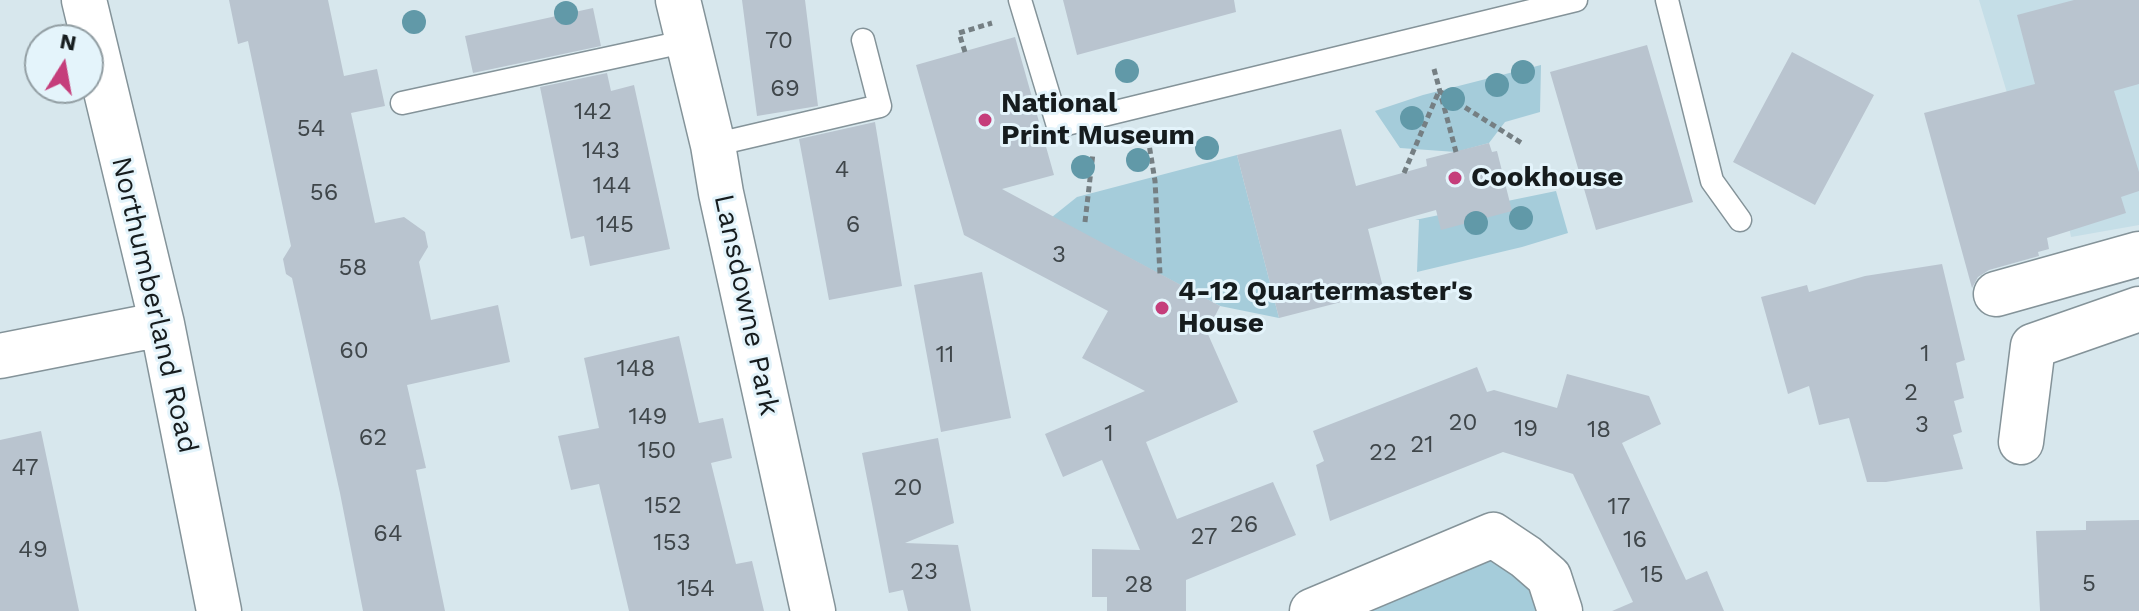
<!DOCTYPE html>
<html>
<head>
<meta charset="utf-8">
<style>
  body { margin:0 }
  #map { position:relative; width:2139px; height:611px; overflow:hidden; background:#d7e7ed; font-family:"Work Sans",sans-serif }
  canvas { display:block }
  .north { position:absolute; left:24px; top:24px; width:80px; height:80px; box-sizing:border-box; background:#e4f4fb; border:2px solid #929ea3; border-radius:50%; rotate:11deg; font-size:22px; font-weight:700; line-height:32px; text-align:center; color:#161c1e }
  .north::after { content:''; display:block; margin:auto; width:28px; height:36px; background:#c53e7b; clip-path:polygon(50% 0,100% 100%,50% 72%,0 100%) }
</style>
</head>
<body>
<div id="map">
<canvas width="2139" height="611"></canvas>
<div class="north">N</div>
</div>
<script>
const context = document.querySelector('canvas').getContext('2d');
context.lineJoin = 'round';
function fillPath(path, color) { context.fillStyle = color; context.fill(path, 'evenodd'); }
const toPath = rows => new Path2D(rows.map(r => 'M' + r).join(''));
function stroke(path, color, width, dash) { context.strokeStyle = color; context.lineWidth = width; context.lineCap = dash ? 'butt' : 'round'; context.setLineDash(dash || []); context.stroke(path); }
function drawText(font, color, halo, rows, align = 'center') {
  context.font = font + ' "Work Sans",sans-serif'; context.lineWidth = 6; context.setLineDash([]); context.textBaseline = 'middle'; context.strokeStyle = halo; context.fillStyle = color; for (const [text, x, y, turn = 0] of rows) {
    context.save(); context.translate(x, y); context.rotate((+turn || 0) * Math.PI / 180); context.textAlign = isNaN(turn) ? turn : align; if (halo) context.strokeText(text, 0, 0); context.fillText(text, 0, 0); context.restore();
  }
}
fillPath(toPath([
  [1979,0,2139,0,2139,225,2071,237,2068,222,2046,222]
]), '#c5dee7');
fillPath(toPath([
  [1541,65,1540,112,1505,122,1489,143,1456,152,1400,148,1375,111,1423,95],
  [1237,155,1279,318,1220,306,1052,217,1077,197],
  [1556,191,1568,233,1522,247,1417,272,1419,220,1415,220],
  [1487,548,1519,566,1544,611,1336,611]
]), '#a5ccda');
fillPath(toPath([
  [229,0,328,0,344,76,377,69,385,106,351,113,375,223,404,217,425,232,428,247,419,262,431,320,498,305,510,362,407,385,426,468,416,470,445,611,363,611,340,493,292,278,286,274,283,259,291,246,248,41,238,44],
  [742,0,805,0,818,106,757,116],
  [1063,0,1234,0,1236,12,1077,55],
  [2074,0,2139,0,2139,84,2114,91,2139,172,2139,191,2121,197,2126,213,2047,238,2049,249,2038,252,2039,256,1989,270,1978,277,1972,288,1924,113,2035,84,2017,15],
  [593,8,601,46,473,73,465,36],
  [1015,37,1054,175,1002,189,1220,306,1207,332,1238,402,1146,442,1177,519,1273,482,1296,535,1186,580,1186,611,1107,611,1107,597,1092,597,1092,549,1140,550,1102,460,1063,477,1045,434,1145,391,1082,358,1108,311,964,235,916,65],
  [1647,45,1693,202,1596,230,1550,72],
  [1792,52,1874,95,1815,205,1733,162],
  [607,73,611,91,634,85,670,249,590,266,584,236,571,239,540,87],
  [875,122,902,286,829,300,799,139],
  [1341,129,1356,186,1427,166,1426,159,1489,143,1492,152,1497,151,1512,211,1441,230,1436,210,1368,229,1384,291,1279,318,1237,155],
  [1942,264,1965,360,1956,363,1964,398,1954,401,1962,432,1953,435,1963,469,1886,482,1867,482,1849,418,1819,425,1809,386,1788,394,1761,297,1807,285,1809,292,1865,276],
  [982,272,1011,418,941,432,914,285],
  [679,336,699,423,723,418,732,458,711,463,736,564,752,561,764,611,629,611,599,484,571,490,558,436,599,428,584,358],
  [1477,367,1487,392,1494,390,1557,408,1567,374,1649,396,1661,424,1622,443,1686,580,1707,571,1724,611,1612,611,1633,602,1573,474,1503,452,1330,521,1316,465,1324,461,1313,431],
  [41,431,79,611,0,611,0,440],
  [938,438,954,523,905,543,958,545,971,611,908,611,903,590,889,593,873,509,862,453],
  [2139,520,2139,611,2040,611,2036,531,2086,530,2086,521]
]), '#b9c4cf');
const lane = toPath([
  [1020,0,1058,126,1576,0],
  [1667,0,1712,181,1740,220],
  [402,103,688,41],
  [713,145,880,106,863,40]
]);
const street = toPath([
  [678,0,713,145,721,193,813,611],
  [1996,294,2139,254],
  [2021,442,2033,346,2139,309],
  [1312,611,1493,535,1526,557,1549,577,1560,611]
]);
const secondary = toPath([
  [84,0,162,324,219,611],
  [0,356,162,324]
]);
stroke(lane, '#849399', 25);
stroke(street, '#849399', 47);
stroke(secondary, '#849399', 47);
stroke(toPath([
  [965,52,959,33,992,23],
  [1434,69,1456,152],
  [1148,138,1155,181,1160,274],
  [1404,173,1439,91,1523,144],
  [1085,222,1093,153]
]), '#757f83', 5, [6, 4]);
stroke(lane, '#fff', 22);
stroke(street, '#fff', 44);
stroke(secondary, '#fff', 44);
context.fillStyle = '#6199a8';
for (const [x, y] of [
  [566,13],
  [414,22],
  [1127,71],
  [1523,72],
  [1497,85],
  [1453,99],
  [1412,118],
  [1207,148],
  [1138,160],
  [1083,167],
  [1521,218],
  [1476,223]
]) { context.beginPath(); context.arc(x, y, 12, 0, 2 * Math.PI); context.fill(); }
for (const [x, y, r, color] of [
  [985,120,8,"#c53e7b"],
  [1455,178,8,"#c53e7b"],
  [1162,308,8,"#c53e7b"]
]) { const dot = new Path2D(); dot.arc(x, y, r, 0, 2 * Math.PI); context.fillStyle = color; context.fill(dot); stroke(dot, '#e4f4fb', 3); }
drawText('24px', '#3f464a', null, [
  ["70",779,41],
  ["69",785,89],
  ["142",593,112],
  ["54",311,129],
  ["143",601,151],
  ["4",842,170],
  ["144",612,186],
  ["56",324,193],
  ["145",615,225],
  ["6",853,225],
  ["3",1059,255],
  ["58",353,268],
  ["60",354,351],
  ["1",1925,354],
  ["11",945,355],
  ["148",636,369],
  ["2",1911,393],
  ["149",648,417],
  ["20",1463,423],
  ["3",1922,425],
  ["19",1526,429],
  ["18",1599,430],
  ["1",1109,434],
  ["62",373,438],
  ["21",1422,445],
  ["150",657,451],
  ["22",1383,453],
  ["47",25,468],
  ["20",908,488],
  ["152",663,506],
  ["17",1619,507],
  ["26",1244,525],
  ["64",388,534],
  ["27",1204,537],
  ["16",1635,540],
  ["153",672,543],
  ["49",33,550],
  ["23",924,572],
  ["15",1652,575],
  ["5",2089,584],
  ["28",1139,585],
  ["154",696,589]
]);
drawText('bold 28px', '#161c1e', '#e4f4fb', [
  ["National",1001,104],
  ["Print Museum",1001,136],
  ["Cookhouse",1471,178],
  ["4-12 Quartermaster's",1178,292],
  ["House",1178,324]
], 'left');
drawText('28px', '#161c1e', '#e4f4fb', [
  ["Northumberland Road",154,305,77],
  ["Lansdowne Park",746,305,78]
]);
</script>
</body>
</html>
